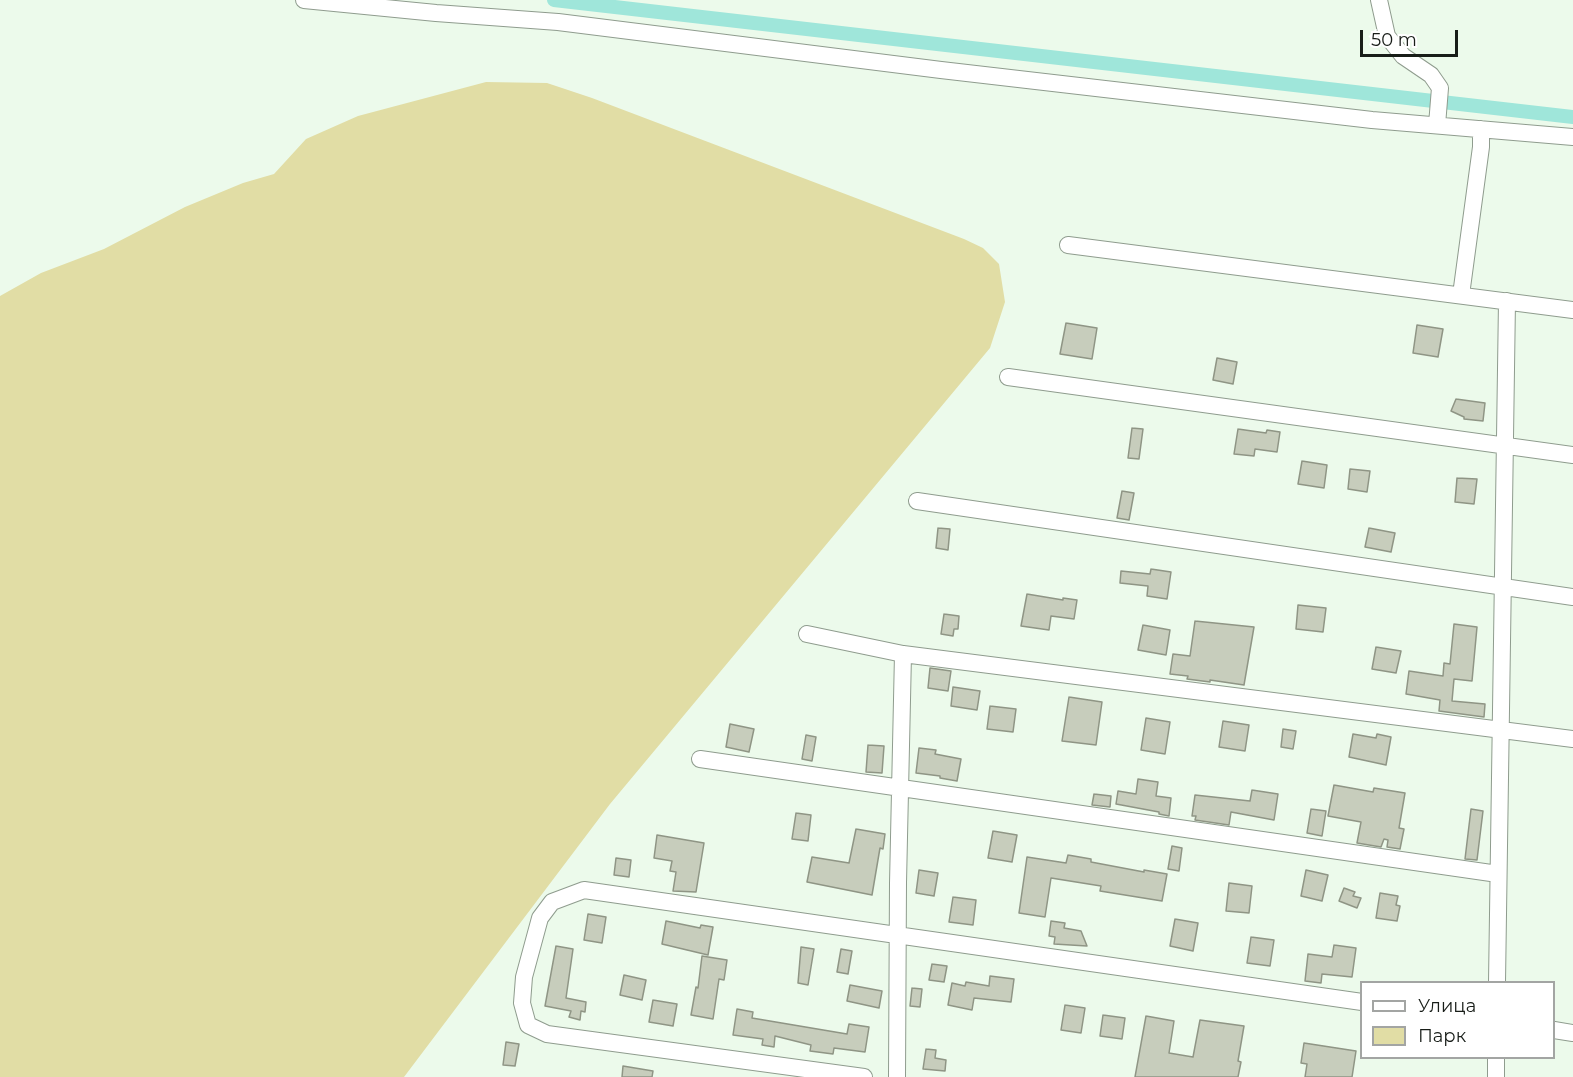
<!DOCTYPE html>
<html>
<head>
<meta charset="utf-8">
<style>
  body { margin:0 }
  #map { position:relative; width:1573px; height:1077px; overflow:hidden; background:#ecfaeb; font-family:Montserrat,sans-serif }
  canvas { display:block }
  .legend { position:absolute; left:1360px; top:981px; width:195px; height:78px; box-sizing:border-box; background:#fff; border:2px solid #a3a5a3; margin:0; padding:8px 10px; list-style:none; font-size:18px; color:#181d18 }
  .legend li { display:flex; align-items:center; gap:12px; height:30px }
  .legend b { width:30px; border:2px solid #a3a5a3 }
  .scale { position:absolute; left:1360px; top:30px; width:98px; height:27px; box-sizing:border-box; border:3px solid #181d18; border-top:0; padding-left:8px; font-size:18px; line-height:21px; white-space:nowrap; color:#181d18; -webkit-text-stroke:4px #fff; paint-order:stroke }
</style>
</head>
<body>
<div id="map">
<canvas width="1573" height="1077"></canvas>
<ul class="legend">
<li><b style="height:8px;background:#fff"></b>Улица</li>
<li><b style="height:16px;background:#e1dda5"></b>Парк</li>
</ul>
<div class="scale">50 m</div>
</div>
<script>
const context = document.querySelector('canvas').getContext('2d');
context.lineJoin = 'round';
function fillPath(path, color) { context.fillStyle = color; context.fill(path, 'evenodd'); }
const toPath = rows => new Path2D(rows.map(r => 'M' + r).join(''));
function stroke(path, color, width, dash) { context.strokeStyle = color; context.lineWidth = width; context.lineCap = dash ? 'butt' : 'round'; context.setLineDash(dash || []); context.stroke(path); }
fillPath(toPath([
  [486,82,547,83,592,98,964,239,983,248,999,264,1005,302,990,348,610,804,404,1077,0,1077,0,296,41,273,104,249,185,207,243,183,274,174,306,139,358,116]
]), '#e1dda5');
stroke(toPath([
  [554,0,1573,117]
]), '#9fe6da', 14);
const building = toPath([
  [1066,323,1097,328,1092,359,1060,354,1066,323],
  [1417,325,1443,329,1438,357,1413,353,1417,325],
  [1217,358,1237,362,1233,384,1213,380,1217,358],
  [1456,399,1485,403,1483,421,1464,419,1464,417,1451,411,1456,399],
  [1132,428,1143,429,1139,459,1128,458,1132,428],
  [1238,429,1266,433,1267,430,1280,432,1277,452,1255,449,1254,456,1234,454,1238,429],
  [1302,461,1327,465,1324,488,1298,484,1302,461],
  [1350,469,1370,471,1367,492,1348,489,1350,469],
  [1457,478,1477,479,1474,504,1455,502,1457,478],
  [1122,491,1134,493,1129,520,1117,518,1122,491],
  [938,528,950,529,948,550,936,548,938,528],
  [1369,528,1395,533,1391,552,1365,547,1369,528],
  [1151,569,1171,572,1167,599,1147,596,1148,586,1120,583,1121,571,1150,574,1151,569],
  [1027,594,1063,600,1063,598,1077,600,1074,619,1051,616,1049,630,1021,626,1027,594],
  [1298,605,1326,608,1323,632,1296,629,1298,605],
  [944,614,959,616,958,629,954,629,953,636,941,634,944,614],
  [1195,621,1254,627,1244,685,1210,680,1210,682,1187,679,1188,676,1170,674,1173,654,1190,656,1195,621],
  [1454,624,1477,627,1472,681,1454,679,1452,701,1485,704,1484,717,1439,711,1440,700,1406,694,1409,671,1443,676,1444,663,1450,664,1454,624],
  [1143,625,1170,630,1166,655,1138,650,1143,625],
  [1376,647,1401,651,1396,673,1372,669,1376,647],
  [930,668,951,671,948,691,928,688,930,668],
  [953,687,980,691,977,710,951,706,953,687],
  [1069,697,1102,702,1096,745,1062,741,1069,697],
  [990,706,1016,709,1013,732,987,729,990,706],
  [1146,718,1170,722,1165,754,1141,750,1146,718],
  [1223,721,1249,725,1245,751,1219,747,1223,721],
  [730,724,754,729,749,752,726,747,730,724],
  [1283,729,1296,731,1293,749,1281,747,1283,729],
  [1353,734,1376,738,1377,734,1391,737,1386,765,1349,757,1353,734],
  [806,735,816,737,812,761,802,759,806,735],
  [868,745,884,746,882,773,866,772,868,745],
  [919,748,936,750,935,754,961,759,957,781,940,778,940,776,916,773,919,748],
  [1138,779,1158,782,1156,796,1171,798,1169,816,1159,814,1159,812,1116,804,1118,791,1136,794,1138,779],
  [1334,785,1373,792,1374,788,1405,793,1399,828,1404,829,1400,849,1387,847,1388,840,1384,839,1381,847,1357,843,1361,822,1328,816,1334,785],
  [1252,790,1278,794,1274,820,1231,812,1229,825,1195,820,1196,816,1192,816,1195,795,1250,801,1252,790],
  [1094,794,1111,796,1110,807,1092,805,1094,794],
  [1311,809,1326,811,1322,836,1307,833,1311,809],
  [1471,809,1483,811,1477,860,1465,859,1471,809],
  [796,813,811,815,808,841,792,839,796,813],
  [856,829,885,834,883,849,880,848,872,895,807,882,812,857,849,863,856,829],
  [993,831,1017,835,1012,862,988,858,993,831],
  [657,835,704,843,696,892,673,891,676,872,670,871,672,861,654,858,657,835],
  [1172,846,1182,848,1179,871,1168,869,1172,846],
  [1068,855,1091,859,1091,862,1144,872,1144,870,1167,874,1162,901,1100,891,1101,886,1051,878,1045,917,1019,913,1027,857,1066,863,1068,855],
  [616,858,631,860,629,877,614,875,616,858],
  [919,870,938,873,934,896,916,893,919,870],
  [1306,870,1328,875,1322,901,1301,896,1306,870],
  [1229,883,1252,886,1249,913,1226,911,1229,883],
  [1344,888,1355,892,1353,896,1361,898,1357,908,1339,901,1344,888],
  [1380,893,1398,896,1396,905,1400,906,1397,921,1376,918,1380,893],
  [953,897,976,900,973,925,949,922,953,897],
  [588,914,606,917,602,943,584,940,588,914],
  [1175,919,1198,923,1193,951,1170,946,1175,919],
  [666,921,700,928,701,925,713,927,708,955,662,944,666,921],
  [1051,921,1065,923,1064,928,1081,931,1087,946,1054,944,1055,937,1049,936,1051,921],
  [1251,937,1274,940,1270,966,1247,963,1251,937],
  [1334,945,1356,948,1352,977,1322,974,1321,983,1305,981,1308,954,1332,957,1334,945],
  [556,946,573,949,566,998,586,1002,585,1012,581,1011,580,1020,569,1017,571,1011,545,1006,556,946],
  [801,947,814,949,808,985,798,983,801,947],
  [841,949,852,951,848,974,837,972,841,949],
  [702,956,727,960,724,980,719,979,713,1019,691,1015,696,987,698,988,702,956],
  [932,964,947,966,944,982,929,980,932,964],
  [624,975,646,980,642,1000,620,995,624,975],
  [990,976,1014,979,1011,1002,974,998,972,1010,948,1005,952,983,965,986,966,982,989,986,990,976],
  [850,985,882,991,879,1008,847,1001,850,985],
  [912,988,922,989,920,1007,910,1006,912,988],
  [653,1000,677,1004,673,1026,649,1022,653,1000],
  [1065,1005,1085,1008,1081,1033,1061,1030,1065,1005],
  [737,1009,753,1012,752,1018,847,1034,849,1024,869,1027,865,1052,834,1048,833,1054,810,1051,811,1045,775,1036,774,1047,762,1045,763,1039,733,1035,737,1009],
  [1103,1015,1125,1018,1122,1039,1100,1036,1103,1015],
  [1146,1016,1174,1021,1169,1053,1193,1057,1200,1020,1244,1026,1238,1061,1241,1062,1238,1077,1135,1077,1146,1016],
  [506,1042,519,1044,515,1066,503,1065,506,1042],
  [1304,1043,1356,1051,1352,1077,1305,1077,1307,1064,1301,1063,1304,1043],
  [926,1049,936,1050,935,1058,946,1060,945,1071,923,1069,926,1049],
  [623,1066,653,1071,652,1077,622,1077,623,1066]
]);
fillPath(building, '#c7cdbc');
stroke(building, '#8f9585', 1.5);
const minor = toPath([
  [304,0,436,13,558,22,941,70,1372,120,1573,137],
  [1379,0,1387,36,1403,56,1431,75,1440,88,1437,125],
  [1068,245,1573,310],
  [1461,295,1481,147,1481,129],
  [1008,377,1573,455],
  [917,501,1573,597],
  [807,634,903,654,1573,739],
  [700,759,1498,874],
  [1497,982,1507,301],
  [1554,1030,1573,1033],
  [864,1077,547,1034,528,1025,522,1003,524,977,540,918,552,902,584,890,1362,1002],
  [897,1077,898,883,903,654],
  [1496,1077,1496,1058]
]);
stroke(minor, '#8f9c8e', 18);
stroke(minor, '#fff', 16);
</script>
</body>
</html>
